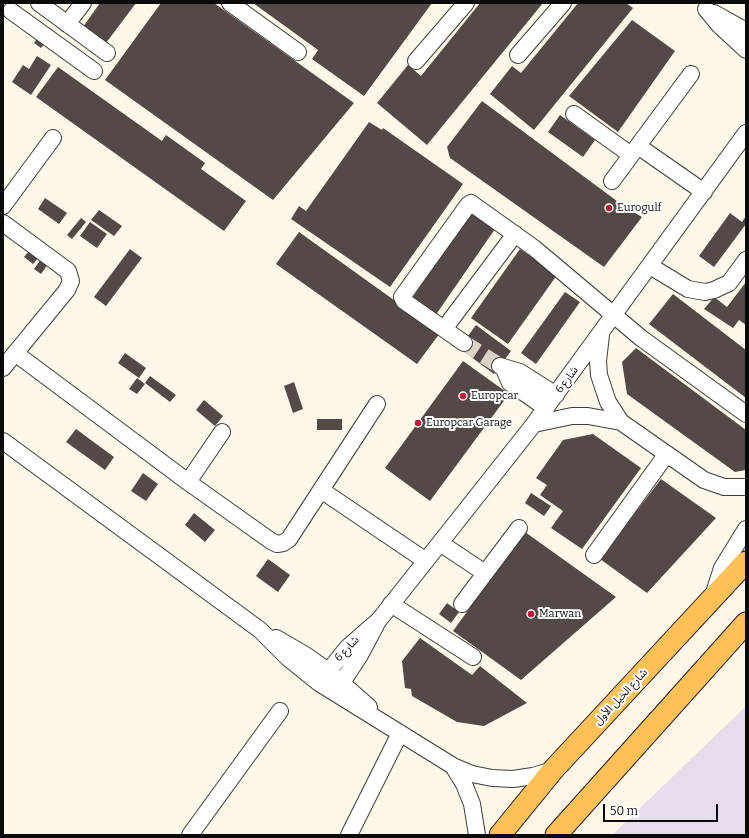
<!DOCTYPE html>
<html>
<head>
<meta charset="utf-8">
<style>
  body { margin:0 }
  #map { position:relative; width:749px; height:838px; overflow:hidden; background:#fff7e7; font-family:Bitter,serif }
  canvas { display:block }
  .frame { position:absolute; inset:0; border:4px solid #0a0a0a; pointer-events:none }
  .scale { position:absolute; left:603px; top:804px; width:115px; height:18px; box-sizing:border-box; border:2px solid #0a0a0a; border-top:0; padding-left:5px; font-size:12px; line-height:14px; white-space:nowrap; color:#0a0a0a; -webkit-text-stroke:3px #fff; paint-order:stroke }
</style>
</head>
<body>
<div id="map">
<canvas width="749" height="838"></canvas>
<div class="frame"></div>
<div class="scale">50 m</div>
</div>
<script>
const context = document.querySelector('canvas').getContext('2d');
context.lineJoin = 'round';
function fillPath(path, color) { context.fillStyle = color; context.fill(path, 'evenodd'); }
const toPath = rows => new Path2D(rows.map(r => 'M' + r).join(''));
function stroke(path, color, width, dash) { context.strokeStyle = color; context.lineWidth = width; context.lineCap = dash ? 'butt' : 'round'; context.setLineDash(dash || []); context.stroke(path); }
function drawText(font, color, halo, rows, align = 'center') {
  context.font = font + ' Bitter,"Noto Sans Arabic",serif'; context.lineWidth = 4; context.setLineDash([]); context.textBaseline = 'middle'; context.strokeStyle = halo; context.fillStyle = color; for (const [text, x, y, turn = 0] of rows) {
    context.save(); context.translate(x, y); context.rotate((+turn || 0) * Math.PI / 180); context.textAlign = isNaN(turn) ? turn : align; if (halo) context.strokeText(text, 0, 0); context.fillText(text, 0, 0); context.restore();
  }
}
fillPath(toPath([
  [746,706,746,835,612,835]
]), '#e7ddea');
fillPath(toPath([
  [100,3,136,3,106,43,83,27],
  [161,3,214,3,354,103,273,200,105,80],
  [253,3,432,3,364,96,312,59,318,50],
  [480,3,543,3,427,145,377,103,408,65,421,76],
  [578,3,626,3,633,8,534,130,490,94,512,66,521,73],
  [632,20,675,51,618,132,569,96],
  [39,36,47,41,41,48,34,43],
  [37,56,51,65,31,95,12,82,23,65,29,69],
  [58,67,162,141,166,135,205,163,201,169,246,201,224,231,36,97],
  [482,101,625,207,642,217,604,267,450,158,447,147],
  [560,115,595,140,583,157,548,132],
  [369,122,382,130,383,128,463,184,390,287,291,219,299,206,306,211],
  [45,198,67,213,59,224,38,209],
  [99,210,122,226,114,236,91,220],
  [471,212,495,229,435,316,411,300],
  [730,213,742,222,746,216,746,224,714,267,699,256],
  [81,218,86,222,72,239,67,235],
  [90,222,107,234,97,248,80,236],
  [299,232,440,333,417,364,276,264],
  [130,249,142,258,106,306,94,297],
  [520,249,557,275,508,344,471,318],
  [30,250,39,257,33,264,24,257],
  [41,259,48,264,41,274,34,269],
  [746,282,746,325,739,320,733,328,704,309,714,297,727,307],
  [565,292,580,302,536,364,521,353],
  [673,294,746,350,746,398,649,324],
  [476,325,511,351,494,374,459,348],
  [636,348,746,430,746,470,735,472,627,394,622,362],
  [125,353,146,368,139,378,118,363],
  [463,361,509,394,430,501,385,468],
  [150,376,176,395,170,402,145,383],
  [137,378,145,384,137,394,129,389],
  [294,382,303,409,293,413,284,386],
  [204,400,223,416,215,426,196,410],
  [317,419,342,419,342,430,317,430],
  [76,429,114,457,105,470,66,442],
  [593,434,641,468,582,549,551,528,563,511,540,495,547,485,536,478,563,440],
  [143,473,158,484,146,501,131,491],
  [661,479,716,518,647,593,600,559],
  [531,493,551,506,544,516,525,503],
  [194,513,215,530,205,542,185,525],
  [525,532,616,597,521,680,453,631],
  [268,559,290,575,278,592,256,576],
  [447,603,459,612,451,623,439,614],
  [420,638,472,675,480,666,527,703,484,726,457,722,412,696,411,689,405,688,402,661]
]), '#534946');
stroke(toPath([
  [464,343,500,366]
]), '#dad3c6', 16, [16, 8]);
const minor = toPath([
  [39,3,107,53],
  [230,3,298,52],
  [706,9,719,25,746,50],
  [11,11,94,71],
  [714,13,746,31],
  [67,24,83,3],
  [518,55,563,3],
  [416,61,466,3],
  [574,114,631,155],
  [638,146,704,192],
  [612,181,691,74],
  [3,206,53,138],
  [3,223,68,271,71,281,67,290,3,368],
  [650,266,688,289,705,292,714,290,729,283,746,260],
  [444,329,515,234],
  [601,335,598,361,599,375,608,402,621,422,704,480,724,487,746,487],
  [464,343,404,301,402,297,468,205,471,203,534,248,641,338,746,414],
  [15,353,188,482,271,541,277,544,283,543,289,539,377,404],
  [500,366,520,372,556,395],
  [504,369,510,383,546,408],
  [534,424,572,416,588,416,621,422],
  [3,441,260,630,288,658,319,683,453,766,472,774,492,778,513,779,533,776,553,770],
  [188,482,222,432],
  [321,490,426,561],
  [440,543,485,573],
  [594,555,666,455],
  [712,599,722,568,746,529],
  [391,604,473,657],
  [462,604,519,528],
  [276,638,307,656,328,671,369,707],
  [319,683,347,648,379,620,534,424,746,133],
  [337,690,360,655,376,625],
  [453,766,464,784,472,804,477,835],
  [190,835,280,711],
  [349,835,400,733]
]);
const major = toPath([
  [500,835,553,770,746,562],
  [556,835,746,623]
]);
stroke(minor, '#3d3d3d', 18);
stroke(major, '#1b1b1b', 23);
stroke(minor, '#fff', 16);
stroke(major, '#ffc157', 21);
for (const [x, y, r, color] of [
  [609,208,4,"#c31937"],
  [463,396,4,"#c31937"],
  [418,423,4,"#c31937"],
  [531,614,4,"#c31937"]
]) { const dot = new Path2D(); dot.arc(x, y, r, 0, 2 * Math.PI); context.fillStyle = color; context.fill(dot); stroke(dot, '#fff', 1.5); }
drawText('11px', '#0a0a0a', '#fff', [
  ["Eurogulf",617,208],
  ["Europcar",471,396],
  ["Europcar Garage",426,423],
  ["Marwan",539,614]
], 'left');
drawText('11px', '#0a0a0a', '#fff', [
  ["شارع 6",567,380,-53],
  ["شارع 6",347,649,-47],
  ["شارع الخيل الأول",621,697,-47]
]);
</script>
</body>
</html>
